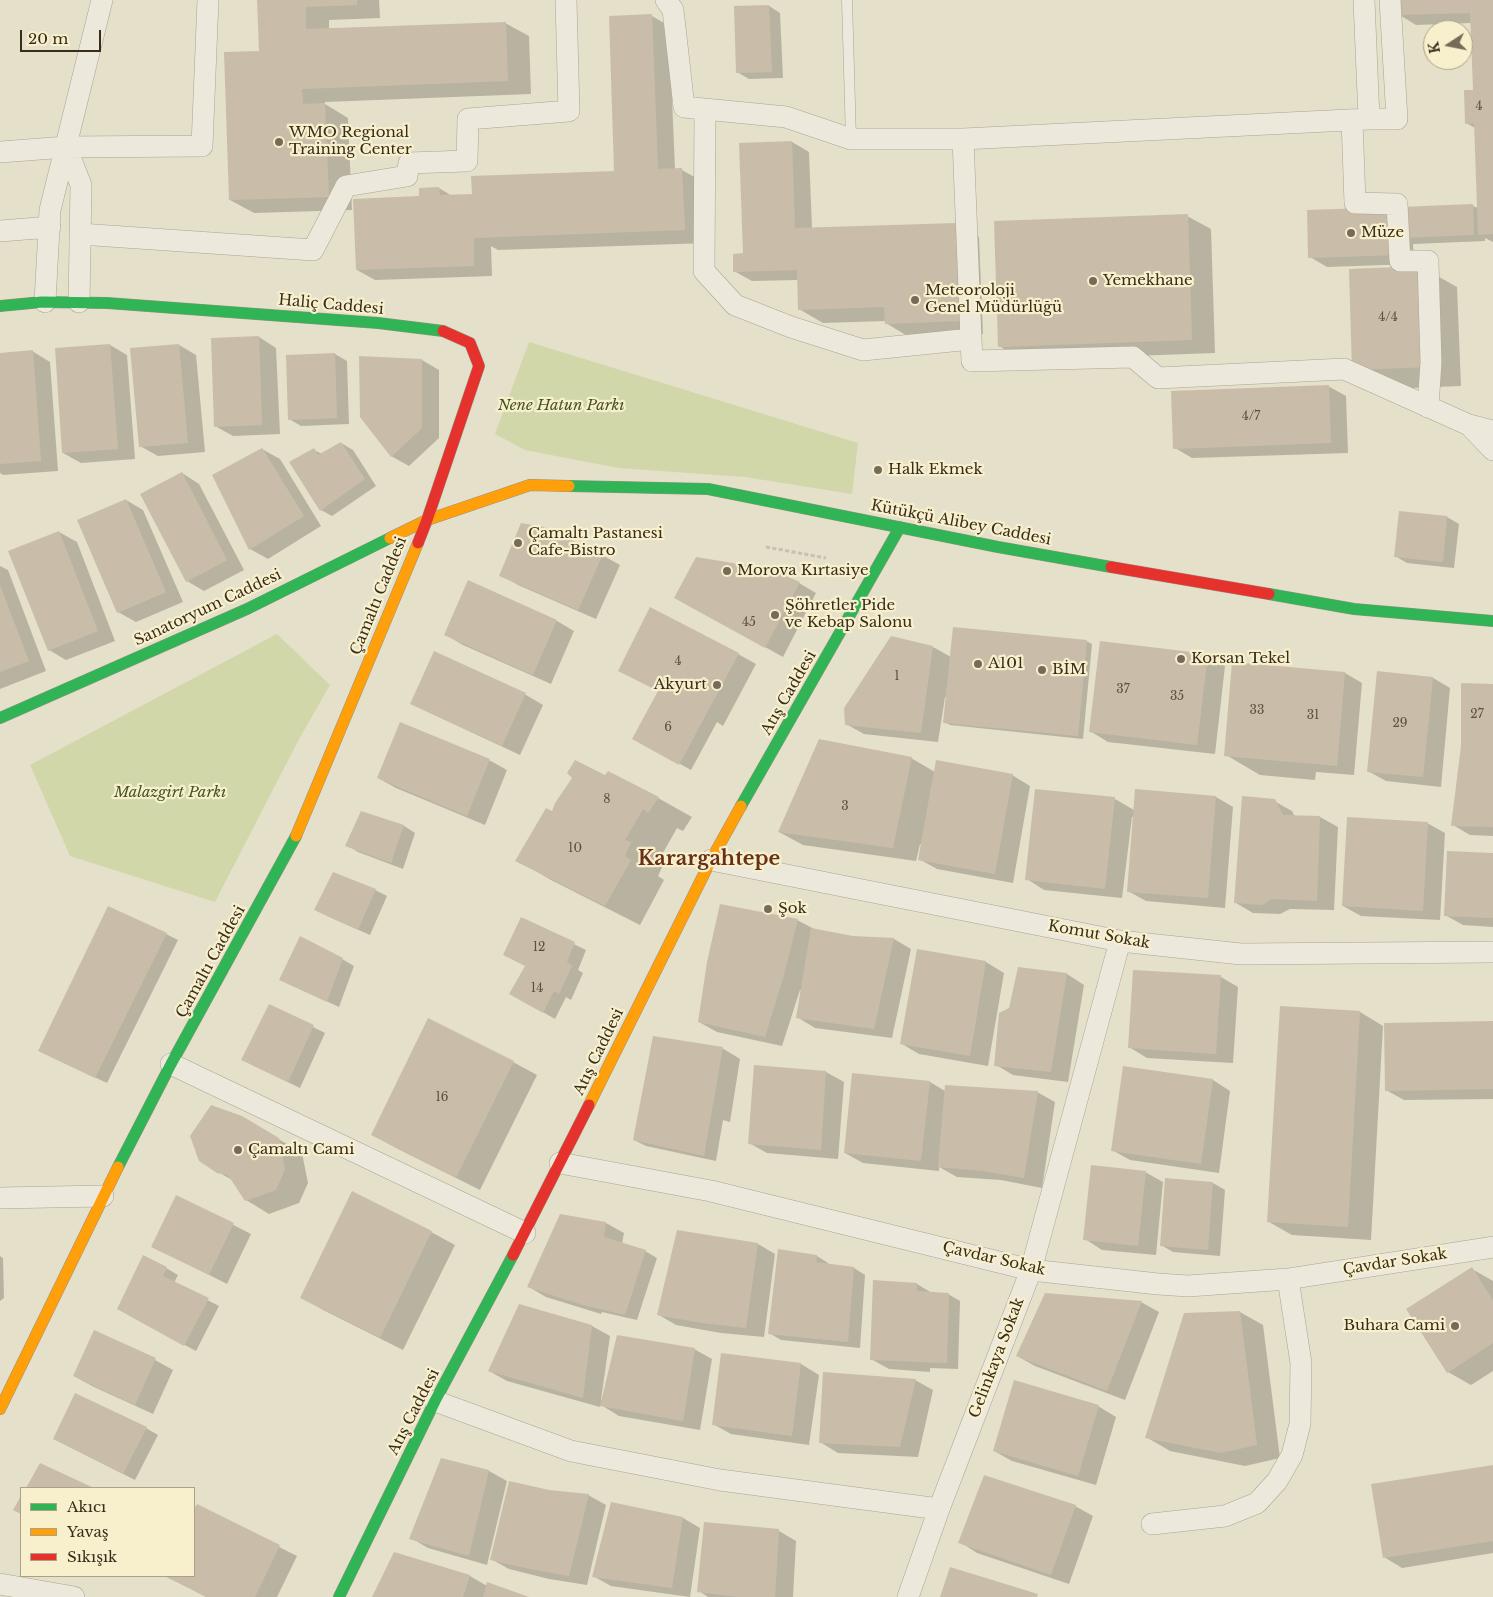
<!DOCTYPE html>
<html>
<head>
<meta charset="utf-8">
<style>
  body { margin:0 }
  #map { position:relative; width:1493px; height:1597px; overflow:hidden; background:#e5e0c9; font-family:"Libre Baskerville",serif }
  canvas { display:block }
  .legend { position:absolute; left:20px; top:1487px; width:175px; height:90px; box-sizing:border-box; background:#f8f0cd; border:1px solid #aba286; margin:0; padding:6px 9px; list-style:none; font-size:15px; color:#382c1b }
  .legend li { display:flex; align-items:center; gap:10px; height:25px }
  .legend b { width:25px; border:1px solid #aba286 }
  .north { position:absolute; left:1423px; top:20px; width:50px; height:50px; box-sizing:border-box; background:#f8f0cd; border:1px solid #aba286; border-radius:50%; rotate:259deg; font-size:14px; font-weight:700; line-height:20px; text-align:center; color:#382c1b }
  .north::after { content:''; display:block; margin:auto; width:18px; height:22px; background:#756b58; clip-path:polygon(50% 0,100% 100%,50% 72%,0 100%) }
  .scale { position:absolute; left:20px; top:30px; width:81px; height:22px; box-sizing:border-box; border:2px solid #382c1b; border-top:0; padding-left:6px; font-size:15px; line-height:18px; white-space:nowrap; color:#382c1b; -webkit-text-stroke:4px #f8f0cd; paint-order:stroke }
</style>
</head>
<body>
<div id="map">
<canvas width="1493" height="1597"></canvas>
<ul class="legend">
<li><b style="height:6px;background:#30b455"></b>Akıcı</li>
<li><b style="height:6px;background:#ff9f0a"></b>Yavaş</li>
<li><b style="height:6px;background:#e5322d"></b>Sıkışık</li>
</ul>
<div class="north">K</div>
<div class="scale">20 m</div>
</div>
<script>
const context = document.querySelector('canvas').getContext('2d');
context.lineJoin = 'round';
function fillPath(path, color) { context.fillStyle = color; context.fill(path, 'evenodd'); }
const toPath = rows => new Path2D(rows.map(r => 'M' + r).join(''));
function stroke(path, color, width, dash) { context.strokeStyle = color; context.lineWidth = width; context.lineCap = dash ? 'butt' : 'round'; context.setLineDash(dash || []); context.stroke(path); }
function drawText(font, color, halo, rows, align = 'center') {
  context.font = font + ' "Libre Baskerville",serif'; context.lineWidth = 4.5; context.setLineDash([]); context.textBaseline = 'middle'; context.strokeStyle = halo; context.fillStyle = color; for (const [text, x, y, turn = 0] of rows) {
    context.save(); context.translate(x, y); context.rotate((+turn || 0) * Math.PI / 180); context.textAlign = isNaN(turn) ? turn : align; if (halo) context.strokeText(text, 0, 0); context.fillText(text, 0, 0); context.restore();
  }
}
fillPath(toPath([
  [529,342,858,443,852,494,745,477,618,468,525,450,495,434],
  [277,634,330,685,298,741,215,902,70,856,30,765]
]), '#d2d7aa');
fillPath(toPath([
  [258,0,379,0,380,18,329,20,329,29,505,23,529,36,531,94,325,102,325,104,348,118,352,210,254,213,230,200,260,52],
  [1493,0,1493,242,1485,238,1485,241,1413,244,1414,264,1327,267,1310,257,1473,206,1478,208,1475,128,1466,123,1474,91,1471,23,1416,25,1398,14],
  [769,6,780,13,783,78,749,79,737,72],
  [652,16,669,26,675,170,682,170,705,183,708,243,498,250,491,246,492,276,375,280,357,270,420,197,439,188,452,196,473,195,614,172],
  [792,142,809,152,812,229,956,224,979,237,983,334,909,337,886,323,886,321,823,323,799,309,798,280,752,281,734,271,745,255],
  [1187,216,1211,229,1215,353,1023,360,999,346],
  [1423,268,1457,287,1461,386,1388,389,1354,369],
  [259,337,276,348,280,434,233,436,215,426],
  [110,345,127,355,135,459,81,463,63,453],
  [179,345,196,355,205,452,158,456,140,446],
  [32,351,50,362,58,471,3,475,0,473,0,354],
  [335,354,347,361,349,424,301,426,289,419,287,356],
  [422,360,439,370,439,438,409,466,391,456],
  [1328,386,1346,396,1348,453,1192,458,1175,448],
  [341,443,353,450,376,486,332,516,321,510,314,450,322,454],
  [262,449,280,459,321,526,268,559,250,549],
  [182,473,199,484,244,570,204,591,187,581],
  [126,500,143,510,183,602,136,622,118,612],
  [1400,512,1447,517,1459,524,1454,568,1407,563,1395,556],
  [59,532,77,542,115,641,66,660,49,650],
  [602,555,620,565,596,619,518,585,501,575],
  [0,566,8,570,46,671,0,689],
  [469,582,557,621,574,631,551,684,463,645,446,635],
  [799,583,816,593,783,657,693,607],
  [1086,641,1092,644,1083,739,950,725,945,722,947,697,945,697,938,742,864,734,846,724,933,647,951,657],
  [435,652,526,695,543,705,520,755,430,713,412,703],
  [738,654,756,664,723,726,717,722,691,770,633,738,659,692,638,680],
  [1207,655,1225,666,1215,754,1108,742,1090,731],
  [1345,673,1362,683,1354,775,1316,772,1315,780,1260,775,1226,755],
  [1433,678,1450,688,1441,787,1386,781,1368,771],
  [1493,685,1493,836,1470,835,1453,825],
  [911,758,935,772,1012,775,1030,786,1013,883,937,869,919,859,922,845,920,844,916,861,803,845,779,832],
  [489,760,507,770,485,825,396,788,378,778],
  [606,777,658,798,692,817,683,831,677,828,659,860,664,863,658,876,664,880,640,925,551,880,517,860,553,812],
  [1216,797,1233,807,1225,908,1146,901,1128,891,1134,817,1132,817,1122,898,1044,890,1027,879,1115,799,1134,810],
  [1274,801,1292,811,1295,817,1320,817,1338,827,1334,910,1290,909,1280,914,1253,913,1236,903],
  [362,812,404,826,415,833,403,869,358,852,347,845],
  [1427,823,1445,833,1440,920,1361,916,1343,906],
  [1493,854,1493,927,1463,925,1445,915],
  [375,890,387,896,370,935,327,916],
  [522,919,586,950,578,970,583,973,571,1000,566,997,555,1019,511,994,526,966],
  [797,920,816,930,853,937,894,939,911,949,892,1038,815,1028,797,1017,802,991,800,990,782,1046,717,1032,699,1022],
  [166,934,178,940,107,1083,51,1057],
  [918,950,986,962,1004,973,988,1066,919,1054,902,1044],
  [342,959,354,966,339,1007,281,980],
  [1067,974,1084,985,1068,1082,1013,1075,996,1065],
  [1221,977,1238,987,1233,1063,1147,1058,1129,1047],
  [1360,1012,1383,1026,1371,1240,1292,1235,1269,1222],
  [1493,1022,1493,1099,1404,1100,1386,1090],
  [313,1027,325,1033,300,1088,254,1066],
  [722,1048,740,1059,730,1122,723,1120,716,1161,646,1146,634,1140],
  [513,1062,537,1075,480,1190,396,1148,373,1135],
  [755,1067,826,1072,844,1082,838,1159,767,1153,749,1143],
  [1213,1080,1230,1091,1219,1173,1130,1160,1112,1150],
  [930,1082,945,1091,1037,1092,1055,1102,1042,1188,1001,1180,957,1177,939,1167,939,1171,863,1163,845,1153],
  [265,1131,302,1153,308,1183,299,1203,269,1214,246,1200,234,1181,218,1172],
  [1145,1172,1163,1182,1156,1255,1102,1250,1085,1239],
  [1166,1179,1213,1183,1225,1190,1220,1256,1173,1252,1161,1245],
  [177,1196,251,1234,227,1284,152,1246],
  [560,1215,606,1223,624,1233,622,1244,645,1251,657,1258,637,1320,602,1312,601,1314,546,1297,529,1287],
  [431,1232,455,1245,403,1350,325,1311,302,1298],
  [758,1244,775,1254,764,1337,721,1333,676,1325,659,1315],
  [0,1256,3,1258,4,1298,0,1301],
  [817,1256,828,1263,828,1264,854,1268,865,1275,860,1348,781,1340,769,1333],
  [166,1268,178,1275,174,1283,219,1306,196,1351,130,1316],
  [1472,1269,1493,1281,1493,1371,1471,1385,1448,1372],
  [917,1284,932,1293,948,1294,960,1301,958,1369,930,1368,930,1372,889,1369,871,1359],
  [1141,1302,1159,1312,1125,1400,1035,1366,1017,1356],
  [520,1306,592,1326,610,1336,601,1400,694,1349,712,1359,700,1430,619,1416,601,1405,600,1407,507,1381,489,1371],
  [1240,1312,1263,1325,1280,1458,1245,1466,1170,1451,1146,1437],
  [722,1354,801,1364,819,1375,809,1445,731,1434,713,1424],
  [155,1360,173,1370,153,1414,92,1386,74,1376],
  [915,1380,933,1390,918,1457,838,1453,820,1442],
  [1098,1406,1116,1417,1096,1485,1012,1461,994,1451],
  [146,1428,158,1435,135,1480,66,1445],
  [442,1459,489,1471,507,1481,487,1565,428,1548,411,1538],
  [41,1465,91,1488,27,1488],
  [1493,1467,1493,1553,1402,1568,1384,1557],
  [548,1492,588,1495,606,1505,587,1585,549,1579,509,1569,491,1559],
  [197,1506,297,1556,277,1597,206,1597,166,1576,194,1576,194,1512],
  [1075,1506,1093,1516,1069,1584,977,1553,960,1542],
  [683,1518,700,1528,690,1597,611,1586,593,1576],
  [779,1531,796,1541,793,1597,708,1597,699,1591],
  [394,1553,470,1576,487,1586,526,1597,374,1597]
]), '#0003');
fillPath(toPath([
  [257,0,357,0,357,5,306,7,306,29,506,22,508,81,302,89,303,104,325,103,329,197,229,200,224,52,259,51],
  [1396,0,1493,0,1493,234,1478,235,1474,123,1465,124,1464,90,1473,90,1470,13,1397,15],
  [769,5,772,72,736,73,734,6],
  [652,14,658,169,682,168,685,230,474,238,474,266,356,270,353,199,419,196,419,188,439,187,440,195,472,194,471,176,614,171,609,16],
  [792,141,795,228,956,223,960,321,885,324,884,307,798,310,797,270,733,272,733,254,743,253,739,143],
  [1473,204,1474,235,1401,238,1400,207],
  [1394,207,1396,255,1308,258,1307,210],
  [1188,214,1192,340,998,347,994,221],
  [1424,266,1427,367,1352,370,1349,269],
  [259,336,262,425,214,427,211,338],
  [110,344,118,449,62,453,55,348],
  [179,344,188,443,139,447,130,348],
  [33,350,41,461,0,464,0,353],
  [335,353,337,418,288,420,286,355],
  [359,356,422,359,422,428,391,457,360,417],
  [1329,385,1331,443,1173,449,1171,391],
  [341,442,365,479,320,511,289,462,314,448,318,455],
  [262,448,304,516,249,550,212,475],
  [182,472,227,560,186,582,140,494],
  [126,499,166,592,117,613,77,520],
  [1399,511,1447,516,1443,562,1394,557],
  [521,523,544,527,603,554,578,610,499,576],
  [59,531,98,631,48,651,8,551],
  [696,557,770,569,800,582,765,648,674,598],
  [468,580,557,620,533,675,444,635],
  [0,585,29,661,0,672],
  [650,607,739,653,679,765,632,739,658,691,618,671],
  [953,627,1087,640,1078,736,943,723],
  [891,636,933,646,921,733,845,725,844,708],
  [1100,641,1208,654,1197,745,1089,732],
  [434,651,526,693,502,746,410,704],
  [1232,662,1345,672,1337,766,1224,756],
  [1377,671,1433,677,1423,777,1367,772],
  [1461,683,1493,684,1493,827,1451,826,1461,746],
  [400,722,490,759,467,816,377,778],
  [819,739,912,757,893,848,778,832],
  [575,760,605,775,608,771,659,797,648,813,643,809,625,840,631,842,625,856,631,860,605,906,515,861,546,808,552,811,555,803,572,778,567,773],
  [936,760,1013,774,995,874,918,860],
  [1035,789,1115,797,1105,889,1025,880],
  [1135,789,1216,796,1208,898,1127,892],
  [1242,796,1275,799,1283,815,1320,816,1317,901,1272,899,1262,905,1234,903],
  [361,811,404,825,391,863,345,846],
  [1347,817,1428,822,1423,911,1342,906],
  [1447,851,1493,853,1493,918,1444,916],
  [333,872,376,889,358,930,314,910],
  [720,904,798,919,784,975,765,1037,698,1022,707,962],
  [108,906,167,933,95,1078,38,1051],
  [521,917,575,942,567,962,572,966,559,994,554,991,543,1013,509,994,525,966,503,955],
  [811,928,853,936,894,938,874,1029,796,1018],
  [300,936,343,958,327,1002,279,980],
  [917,949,986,961,970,1056,900,1044],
  [1018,967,1067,973,1051,1072,994,1066,999,1013,1009,1008],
  [1133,970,1221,975,1216,1054,1128,1048],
  [269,1004,314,1025,288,1082,241,1060],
  [1280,1006,1360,1011,1348,1227,1267,1222],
  [428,1018,514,1061,456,1178,371,1135],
  [1493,1021,1493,1089,1385,1091,1384,1023],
  [653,1036,723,1047,704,1156,633,1140],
  [754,1065,826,1071,821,1150,748,1144],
  [1123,1066,1213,1079,1201,1164,1111,1151],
  [852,1073,930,1081,921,1161,844,1153],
  [945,1085,1038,1091,1024,1178,983,1171,938,1167],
  [211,1105,242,1116,279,1138,285,1169,276,1190,245,1201,228,1175,217,1173,199,1161,190,1136],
  [1091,1165,1146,1171,1138,1246,1083,1240],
  [1165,1178,1213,1182,1208,1250,1160,1246],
  [352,1191,432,1231,380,1338,300,1298],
  [176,1195,234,1223,209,1275,151,1247],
  [560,1214,606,1222,604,1237,646,1250,625,1315,583,1305,527,1287],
  [677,1230,758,1243,746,1328,702,1323,657,1315],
  [778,1249,817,1255,816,1262,854,1267,848,1342,768,1334],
  [143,1255,167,1267,163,1276,209,1298,184,1346,117,1309],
  [1472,1267,1493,1300,1493,1343,1447,1373,1406,1309],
  [873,1280,917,1283,917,1291,949,1293,947,1363,870,1360],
  [1045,1293,1142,1301,1107,1391,1016,1356],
  [519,1304,592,1325,583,1398,488,1371],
  [1240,1311,1257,1445,1221,1453,1145,1438,1184,1313],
  [94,1330,156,1358,135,1405,73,1376],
  [617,1335,695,1348,683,1421,600,1406],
  [721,1353,801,1363,792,1436,712,1425],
  [823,1372,916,1379,900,1447,819,1443],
  [1014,1380,1099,1405,1078,1476,993,1451],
  [75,1393,147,1427,123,1474,53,1439],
  [441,1458,489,1470,469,1556,409,1539],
  [40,1463,94,1488,26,1488],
  [1493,1465,1493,1541,1383,1558,1371,1484],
  [984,1475,1076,1505,1051,1575,958,1543],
  [509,1481,549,1490,589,1494,569,1576,530,1569,490,1560],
  [21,1496,21,1514,13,1510],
  [611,1502,683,1517,672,1588,592,1577],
  [197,1504,280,1545,255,1597,207,1597,164,1576,194,1576,194,1509],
  [704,1522,779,1529,775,1597,738,1597,697,1592],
  [394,1552,470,1575,463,1597,372,1597],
  [950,1567,1038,1594,1037,1597,940,1597],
  [487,1582,529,1597,483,1597]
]), '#c9bda9');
const lane = toPath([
  [847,0,851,139]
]);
const street = toPath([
  [666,0,673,10,684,107,786,117,851,139,963,139,1369,119,1397,119,1390,0],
  [1364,0,1369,119],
  [705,110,704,271,735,305,791,327,863,350,971,339,972,361,1133,357,1158,378,1344,369,1469,425,1493,431],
  [1352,120,1355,203,1397,204,1400,261,1428,261,1431,362,1428,407],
  [963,139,971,339],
  [66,147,81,185,79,302],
  [0,152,66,147,202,146,208,0],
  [0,231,50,227],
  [80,234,313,250,346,186,407,176,409,163,467,161,468,119,569,111,566,0],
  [45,302,50,210,102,0],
  [1469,425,1493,450],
  [711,860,1120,941,1241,954,1493,952],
  [171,1064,525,1233],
  [560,1163,711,1191,1031,1270,1158,1284,1188,1286,1288,1279,1493,1247],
  [0,1198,103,1196],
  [435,1401,571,1451,720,1480,939,1509],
  [1152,1524,1225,1516,1257,1503,1277,1481,1292,1455,1300,1424,1301,1363,1288,1279],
  [0,1584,74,1597],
  [908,1597,939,1509,1031,1270,1120,941]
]);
const fast = toPath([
  [0,306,42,302,107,303,378,323,443,331],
  [569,486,708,489,998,547,1111,567],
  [1269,594,1354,609,1493,621],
  [0,718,247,609,390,538],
  [741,806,900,527],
  [118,1167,171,1064,296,836],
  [339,1597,435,1401,513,1255]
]);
const slow = toPath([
  [390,538,427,520,530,485,569,486],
  [296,836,418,543],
  [589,1105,711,860,741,806],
  [0,1409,118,1167]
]);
const jam = toPath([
  [418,543,427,520,479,366,470,343,443,331],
  [1111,567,1269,594],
  [513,1255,589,1105]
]);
stroke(lane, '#aaa493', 11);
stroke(street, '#aaa493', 22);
stroke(fast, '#999283', 12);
stroke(slow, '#999283', 12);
stroke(jam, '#999283', 12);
stroke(toPath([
  [766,547,826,558]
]), '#c5c0b2', 3, [4, 2.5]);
stroke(lane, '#ece8db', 10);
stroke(street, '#ece8db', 21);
stroke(fast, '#30b455', 11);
stroke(slow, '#ff9f0a', 11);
stroke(jam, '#e5322d', 11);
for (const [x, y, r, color] of [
  [279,142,5,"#756b58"],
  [1351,233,5,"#756b58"],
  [1093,281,5,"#756b58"],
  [915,300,5,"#756b58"],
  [878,470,5,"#756b58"],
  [518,543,5,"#756b58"],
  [727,571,5,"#756b58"],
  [775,615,5,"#756b58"],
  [1181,659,5,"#756b58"],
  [978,664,5,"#756b58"],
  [1042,670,5,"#756b58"],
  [717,685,5,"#756b58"],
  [768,909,5,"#756b58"],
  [238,1150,5,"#756b58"],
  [1455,1326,5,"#756b58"]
]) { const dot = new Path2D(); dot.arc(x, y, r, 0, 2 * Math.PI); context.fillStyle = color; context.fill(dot); stroke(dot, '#f8f0cd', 2); }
drawText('12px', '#5c503e', null, [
  ["4",1479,107],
  ["4/4",1388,318],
  ["4/7",1251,417],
  ["45",749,623],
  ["4",678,662],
  ["1",897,677],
  ["37",1123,690],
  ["35",1177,697],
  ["33",1257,711],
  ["27",1477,715],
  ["31",1313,716],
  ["29",1400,724],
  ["6",668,728],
  ["8",607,800],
  ["3",845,807],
  ["10",575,849],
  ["12",539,948],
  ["14",537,989],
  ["16",442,1098]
]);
drawText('15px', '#382c1b', '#f8f0cd', [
  ["WMO Regional",289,133],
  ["Training Center",289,150],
  ["Müze",1361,233],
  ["Yemekhane",1103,281],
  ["Meteoroloji",925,291],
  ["Genel Müdürlüğü",925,308],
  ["Halk Ekmek",888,470],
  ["Çamaltı Pastanesi",528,534],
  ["Cafe-Bistro",528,551],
  ["Morova Kırtasiye",737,571],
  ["Şöhretler Pide",785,606],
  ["ve Kebap Salonu",785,623],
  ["Korsan Tekel",1191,659],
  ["A101",988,664],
  ["BİM",1052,670],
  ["Akyurt",707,685,"right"],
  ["Şok",778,909],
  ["Çamaltı Cami",248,1150],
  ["Buhara Cami",1445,1326,"right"]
], 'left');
drawText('15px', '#382c1b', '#f8f0cd', [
  ["Haliç Caddesi",331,305,5],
  ["Kütükçü Alibey Caddesi",961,523,11],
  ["Çamaltı Caddesi",379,596,-68],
  ["Sanatoryum Caddesi",208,608,-25],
  ["Atış Caddesi",789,693,-60],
  ["Komut Sokak",1099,935,10],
  ["Çamaltı Caddesi",211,962,-61],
  ["Atış Caddesi",599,1052,-64],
  ["Çavdar Sokak",994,1259,13],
  ["Çavdar Sokak",1395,1262,-9],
  ["Gelinkaya Sokak",997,1358,-69],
  ["Atış Caddesi",414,1412,-63]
]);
drawText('italic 15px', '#435620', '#f8f0cd', [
  ["Nene Hatun Parkı",561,406],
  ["Malazgirt Parkı",170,793]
]);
drawText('bold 20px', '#683017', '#f8f0cd', [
  ["Karargahtepe",709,859]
]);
</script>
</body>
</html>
